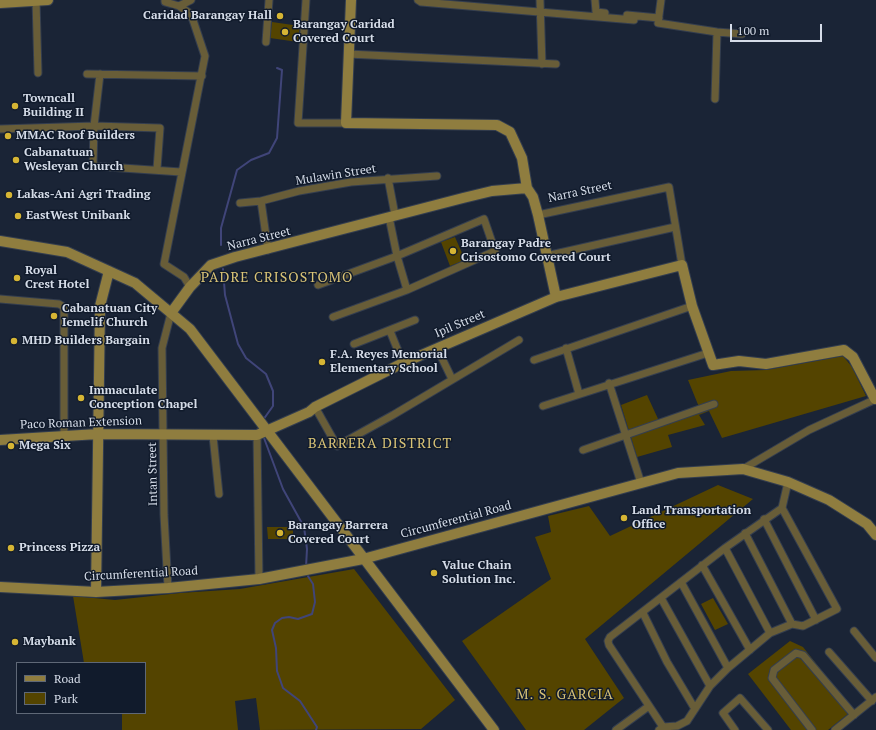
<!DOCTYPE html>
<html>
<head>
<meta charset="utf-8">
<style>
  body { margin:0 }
  #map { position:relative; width:876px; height:730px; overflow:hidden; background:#1a2436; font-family:"PT Serif",serif }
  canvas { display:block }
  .legend { position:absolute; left:16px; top:662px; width:130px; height:52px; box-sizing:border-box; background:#111b2c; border:1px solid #5f6877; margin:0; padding:5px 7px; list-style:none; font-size:12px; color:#d5dce8 }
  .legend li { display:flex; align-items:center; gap:8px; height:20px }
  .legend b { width:20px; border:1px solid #5f6877 }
  .scale { position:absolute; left:730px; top:24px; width:92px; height:18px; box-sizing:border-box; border:2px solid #d5dce8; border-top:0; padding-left:5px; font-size:12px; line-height:14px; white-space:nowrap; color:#d5dce8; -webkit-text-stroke:3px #111b2c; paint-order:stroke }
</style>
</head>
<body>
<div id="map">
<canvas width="876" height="730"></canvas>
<ul class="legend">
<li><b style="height:5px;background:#8f7d3f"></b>Road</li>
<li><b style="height:11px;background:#544400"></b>Park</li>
</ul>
<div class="scale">100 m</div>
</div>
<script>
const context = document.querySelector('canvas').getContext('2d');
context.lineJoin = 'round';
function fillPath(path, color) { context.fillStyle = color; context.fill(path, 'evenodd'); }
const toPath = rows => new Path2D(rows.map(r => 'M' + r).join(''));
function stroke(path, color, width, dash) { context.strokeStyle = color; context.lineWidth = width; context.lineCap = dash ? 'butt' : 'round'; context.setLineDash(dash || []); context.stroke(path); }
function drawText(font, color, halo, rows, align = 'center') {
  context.font = font + ' "PT Serif",serif'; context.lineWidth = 3; context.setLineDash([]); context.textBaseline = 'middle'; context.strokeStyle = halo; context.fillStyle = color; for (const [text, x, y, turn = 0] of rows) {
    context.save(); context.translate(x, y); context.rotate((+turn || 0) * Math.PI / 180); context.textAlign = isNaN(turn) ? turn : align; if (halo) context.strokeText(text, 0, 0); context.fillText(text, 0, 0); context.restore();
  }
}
fillPath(toPath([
  [272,22,300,26,298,42,270,38],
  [455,237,465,260,450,266,441,242],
  [843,356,852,367,866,396,722,438,709,411,699,415,705,425,668,435,672,447,637,457,621,405,647,395,659,421,699,407,688,380,731,371,766,370],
  [718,485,753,499,585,639,624,698,584,730,526,730,462,641,551,579,535,537,551,532,548,516,589,506,610,536],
  [267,527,293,527,293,539,268,539],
  [354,569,455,700,421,729,260,730,256,698,235,701,238,730,122,730,122,713,145,713,145,663,84,663,73,596,115,600,180,593,240,589],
  [713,598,728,624,715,630,701,604],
  [790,641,803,647,853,710,828,730,791,730,748,674]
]), '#544400');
stroke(toPath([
  [221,245,221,228,237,170,251,160,269,153,277,138,282,70,277,68],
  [223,269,225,295,238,344,246,358,266,374,273,391,273,406,263,420],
  [264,438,283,489,304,527,307,549,306,567],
  [306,573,313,584,315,602,312,614,298,619,289,617,282,618,275,623,272,630,276,648,277,671,283,688,300,701,317,727,316,730]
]), '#404579', 2);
const street = toPath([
  [36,0,38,73],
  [165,0,165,2,179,6,191,14,205,56,164,264,184,277,190,287],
  [306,0,298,123,346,123],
  [418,0,421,2,634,20],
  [540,0,542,64],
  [595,0,596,12,605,13],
  [661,0,658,23,717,32,742,34],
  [179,6,191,0],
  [627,15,659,18],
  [266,42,269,0],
  [348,54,556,64],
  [87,74,202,76],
  [100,74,94,126,93,166,181,172],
  [715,99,717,32],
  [0,129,94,126,160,128,157,169],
  [388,178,395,215],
  [261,201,268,250],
  [240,203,261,201,299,191,351,182,437,176],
  [538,215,669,187,682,265],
  [389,217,397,256,407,290],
  [546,256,675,227],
  [318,285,397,256,484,219,495,251,407,290,333,317],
  [0,299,59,304,64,307,64,436],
  [390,331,403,363],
  [354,344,415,320],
  [437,348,452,379],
  [566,348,579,394],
  [534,360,692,306],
  [609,383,641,483],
  [543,406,708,353],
  [315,407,337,446,393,415,519,340],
  [257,435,259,579],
  [213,436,219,494],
  [583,450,714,404],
  [743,469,809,430,876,399],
  [764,519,816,620],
  [745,533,792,624],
  [725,548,770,633],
  [702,565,750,650],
  [681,582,728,668],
  [168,588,164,515,162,348,171,313],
  [661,598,710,686],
  [643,613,667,662,695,709],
  [854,631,876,658],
  [829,652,872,701],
  [663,727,609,645,608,641,610,637,725,548,782,508],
  [616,730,649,706],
  [659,730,663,727,677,726,687,721,710,686,728,668,770,633,792,624,803,626,837,609,782,508,788,482],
  [735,730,723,713,740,698,768,730],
  [812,730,772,678,774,670,796,653,803,655,854,715],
  [835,730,876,697]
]);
const secondary = toPath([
  [351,0,346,123,497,125,510,132,522,158,527,188],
  [0,3,48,0],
  [0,241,67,252,135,283,190,329,494,730],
  [171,313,190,287,211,265,235,257,463,198,492,191,527,188,533,197,538,215,556,297],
  [0,440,98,434,257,435,309,412,315,407,403,363,556,297,682,265,692,306,713,365,739,361,766,364,844,350,853,357,875,399],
  [0,587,96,592,168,588,259,579,363,559,678,473,743,469,788,482,829,500,867,524,876,535],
  [96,592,100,306,109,271]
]);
stroke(street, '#343e4f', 9);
stroke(secondary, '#343e4f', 12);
stroke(street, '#685d38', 7);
stroke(secondary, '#8f7d3f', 10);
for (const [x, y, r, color] of [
  [280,16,4,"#d6b534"],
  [285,32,4,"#d6b534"],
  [15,106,4,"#d6b534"],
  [8,136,4,"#d6b534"],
  [16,160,4,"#d6b534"],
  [9,195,4,"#d6b534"],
  [18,216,4,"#d6b534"],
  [453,251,4,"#d6b534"],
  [17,278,4,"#d6b534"],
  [54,316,4,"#d6b534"],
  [14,341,4,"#d6b534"],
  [322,362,4,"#d6b534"],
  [81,398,4,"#d6b534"],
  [11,446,4,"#d6b534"],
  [624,518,4,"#d6b534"],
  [280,533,4,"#d6b534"],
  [11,548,4,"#d6b534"],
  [434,573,4,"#d6b534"],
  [15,642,4,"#d6b534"]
]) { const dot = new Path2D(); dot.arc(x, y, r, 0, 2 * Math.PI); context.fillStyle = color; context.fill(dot); stroke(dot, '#111b2c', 1.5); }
drawText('bold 12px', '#d5dce8', '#111b2c', [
  ["Caridad Barangay Hall",272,16,"right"],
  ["Barangay Caridad",293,25],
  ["Covered Court",293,39],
  ["Towncall",23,99],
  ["Building II",23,113],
  ["MMAC Roof Builders",16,136],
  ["Cabanatuan",24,153],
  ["Wesleyan Church",24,167],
  ["Lakas-Ani Agri Trading",17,195],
  ["EastWest Unibank",26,216],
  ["Barangay Padre",461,244],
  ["Crisostomo Covered Court",461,258],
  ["Royal",25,271],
  ["Crest Hotel",25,285],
  ["Cabanatuan City",62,309],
  ["Iemelif Church",62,323],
  ["MHD Builders Bargain",22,341],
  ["F.A. Reyes Memorial",330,355],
  ["Elementary School",330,369],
  ["Immaculate",89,391],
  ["Conception Chapel",89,405],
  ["Mega Six",19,446],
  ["Land Transportation",632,511],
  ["Office",632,525],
  ["Barangay Barrera",288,526],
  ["Covered Court",288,540],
  ["Princess Pizza",19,548],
  ["Value Chain",442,566],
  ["Solution Inc.",442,580],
  ["Maybank",23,642]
], 'left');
drawText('12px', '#d5dce8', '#111b2c', [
  ["Mulawin Street",336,175,-9],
  ["Narra Street",580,192,-12],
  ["Narra Street",259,239,-14],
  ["Ipil Street",460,324,-23],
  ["Paco Roman Extension",81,423,-2],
  ["Intan Street",153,474,-91],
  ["Circumferential Road",456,520,-15],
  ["Circumferential Road",141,574,-3]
]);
context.letterSpacing = '1px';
drawText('14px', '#d9c376', '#111b2c', [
  ["PADRE CRISOSTOMO",277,278],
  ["BARRERA DISTRICT",380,444],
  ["M. S. GARCIA",565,695]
]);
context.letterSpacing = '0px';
</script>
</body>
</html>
